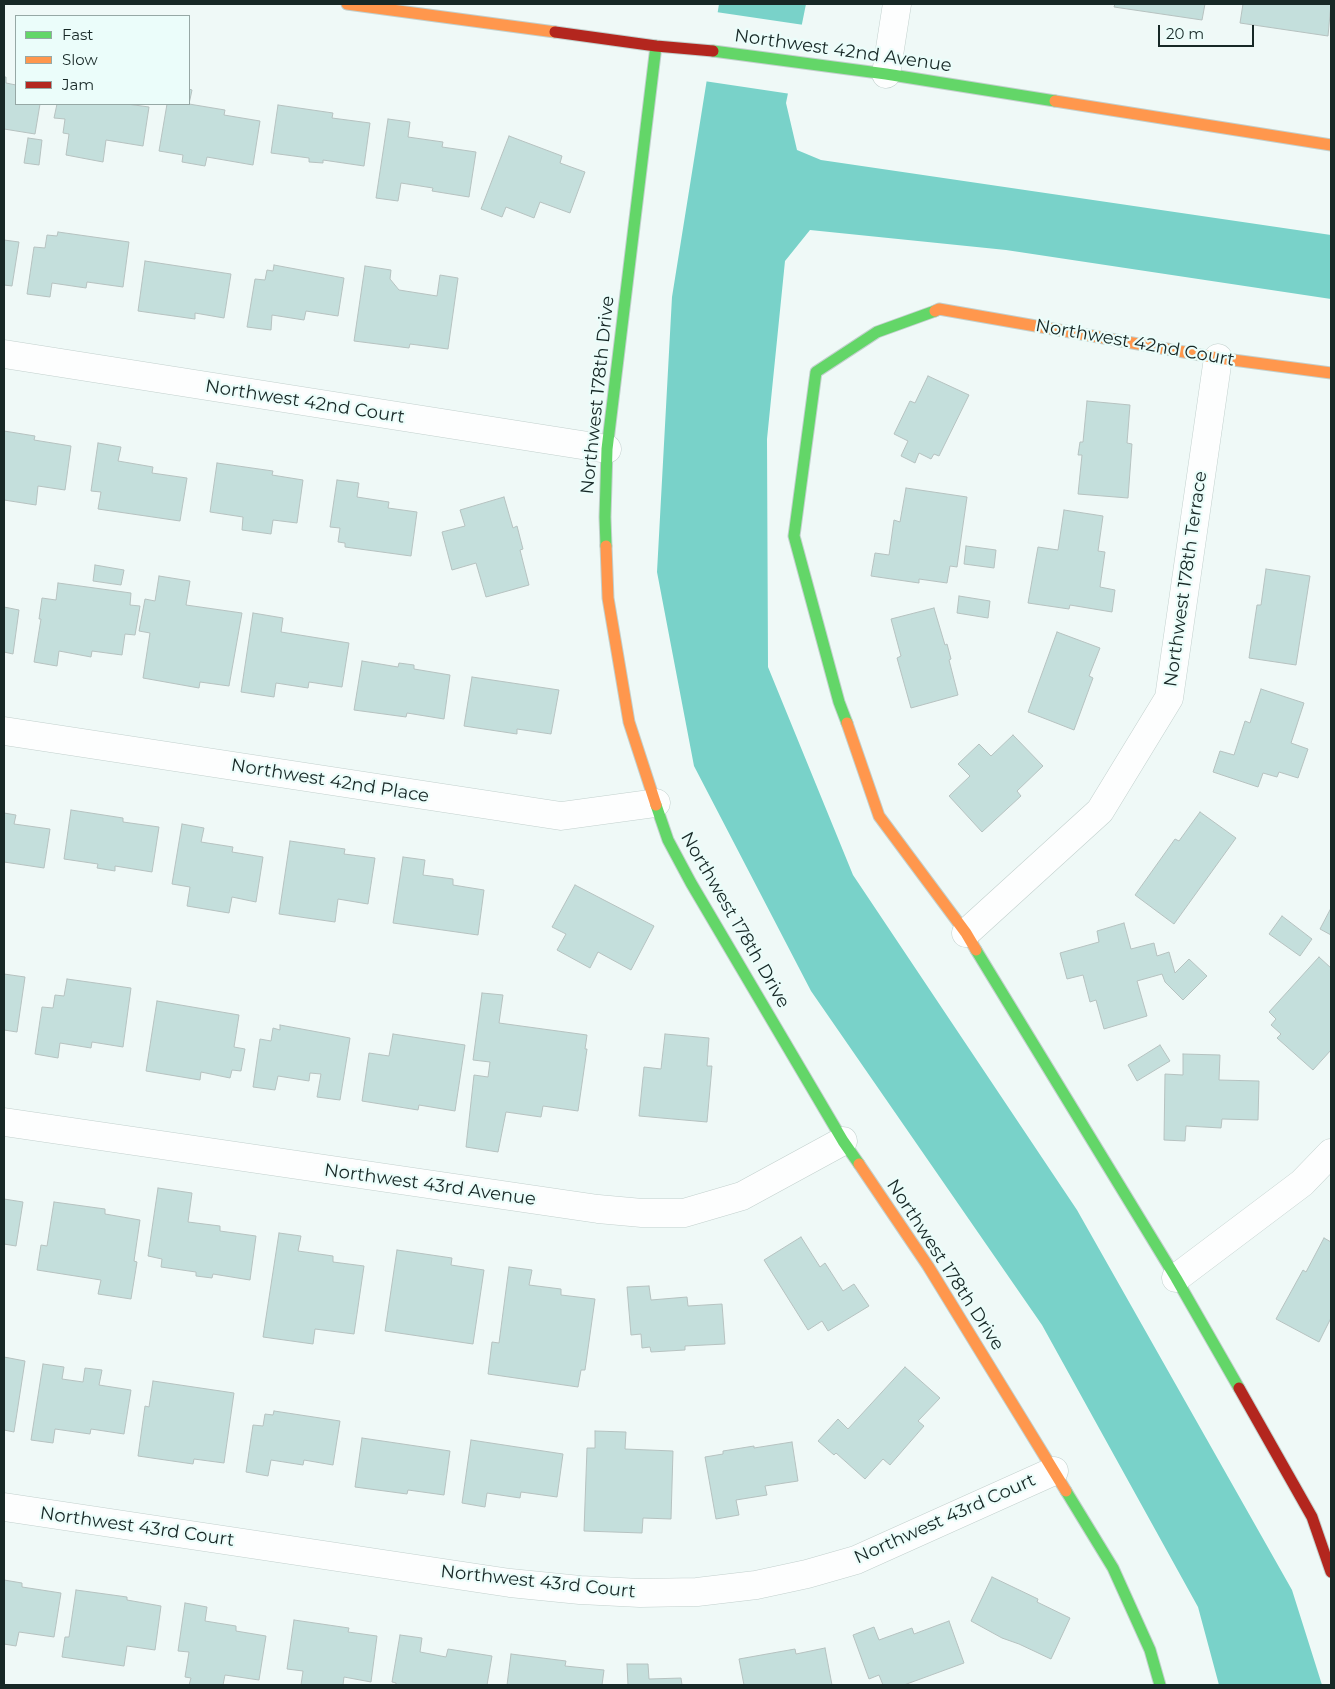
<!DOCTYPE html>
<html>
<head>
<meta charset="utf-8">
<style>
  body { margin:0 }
  #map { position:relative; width:1335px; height:1689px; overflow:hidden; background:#eff9f7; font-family:Montserrat,sans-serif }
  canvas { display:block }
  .frame { position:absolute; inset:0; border:5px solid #172826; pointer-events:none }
  .legend { position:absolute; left:15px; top:15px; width:175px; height:90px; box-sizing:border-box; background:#ebfdfa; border:1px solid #96a8a5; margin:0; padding:6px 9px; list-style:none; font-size:15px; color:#172826 }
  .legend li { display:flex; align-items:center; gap:10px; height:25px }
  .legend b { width:25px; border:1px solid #96a8a5 }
  .scale { position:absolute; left:1158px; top:25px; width:96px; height:22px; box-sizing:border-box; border:2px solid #172826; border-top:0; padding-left:6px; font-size:15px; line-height:18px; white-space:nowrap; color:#172826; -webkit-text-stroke:4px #ebfdfa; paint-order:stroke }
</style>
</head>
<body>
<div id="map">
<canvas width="1335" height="1689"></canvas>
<div class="frame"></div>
<ul class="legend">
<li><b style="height:6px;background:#63d668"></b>Fast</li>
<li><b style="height:6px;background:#ff974d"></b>Slow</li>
<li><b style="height:6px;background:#b3261e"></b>Jam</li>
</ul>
<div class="scale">20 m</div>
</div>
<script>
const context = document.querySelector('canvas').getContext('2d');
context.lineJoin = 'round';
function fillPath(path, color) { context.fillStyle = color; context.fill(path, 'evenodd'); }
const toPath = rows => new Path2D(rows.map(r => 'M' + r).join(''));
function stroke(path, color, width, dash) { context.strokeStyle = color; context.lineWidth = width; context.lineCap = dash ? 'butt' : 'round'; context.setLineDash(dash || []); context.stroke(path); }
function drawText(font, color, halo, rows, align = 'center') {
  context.font = font + ' Montserrat,sans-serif'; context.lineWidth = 4.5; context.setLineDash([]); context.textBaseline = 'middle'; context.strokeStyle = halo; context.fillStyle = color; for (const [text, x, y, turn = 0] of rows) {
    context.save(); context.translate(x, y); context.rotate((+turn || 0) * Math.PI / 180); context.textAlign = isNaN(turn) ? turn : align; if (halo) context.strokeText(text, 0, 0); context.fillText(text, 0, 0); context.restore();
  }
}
fillPath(toPath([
  [719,4,806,4,786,103,797,150,821,160,1331,235,1331,299,1006,250,810,230,785,261,767,439,768,667,853,875,1077,1210,1292,1590,1322,1685,1219,1685,1198,1607,1042,1325,811,991,694,766,657,572,672,297]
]), '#79d2c9');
fillPath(toPath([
  [716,12,804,25,791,94,704,81]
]), '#eff9f7');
const building = toPath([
  [1115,4,1205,4,1202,20,1114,7,1115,4],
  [1243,4,1331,4,1328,36,1240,23,1243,4],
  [4,77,6,77,6,83,16,85,16,104,40,104,35,134,4,129,4,77],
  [189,89,192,90,189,104,225,110,224,115,260,121,253,165,207,157,205,166,182,162,183,155,159,151,167,104,189,104,189,89],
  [57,104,127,104,149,107,143,146,106,140,103,162,66,155,69,134,63,133,65,119,54,118,57,104],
  [278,105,333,113,332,118,370,123,364,166,323,160,323,163,309,162,309,158,271,153,278,105],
  [388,119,410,122,408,137,443,142,442,147,476,152,469,197,432,191,433,188,401,183,398,201,376,198,388,119],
  [509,136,562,156,560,163,585,172,570,213,540,202,534,218,506,207,502,217,481,209,509,136],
  [28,138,42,140,39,165,24,163,28,138],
  [58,232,129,242,123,287,87,282,86,288,52,283,50,297,27,294,34,247,45,248,47,235,57,236,58,232],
  [4,240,19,242,12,286,4,285,4,240],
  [145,261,231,274,224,318,195,313,195,319,138,311,145,261],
  [274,265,344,278,338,316,306,311,304,320,272,315,271,330,247,327,255,279,265,280,267,270,273,271,274,265],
  [365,266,391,270,390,279,399,290,437,296,440,275,458,278,448,349,410,344,409,348,354,341,365,266],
  [928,376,969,395,939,456,934,454,931,459,919,453,915,463,901,456,908,441,894,434,910,401,915,403,928,376],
  [1087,401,1130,405,1127,443,1132,444,1128,498,1078,494,1082,455,1078,455,1080,442,1083,442,1087,401],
  [4,431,35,436,34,440,71,446,65,490,38,486,36,505,4,500,4,431],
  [98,443,121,447,118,461,153,467,152,473,187,478,180,521,98,509,101,492,91,491,98,443],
  [217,463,273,471,272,475,303,480,297,523,273,520,271,534,242,530,243,517,210,512,217,463],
  [337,480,359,483,357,497,389,502,388,508,417,512,411,556,345,547,345,543,338,542,340,528,330,527,337,480],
  [906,488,967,497,957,567,950,566,947,583,919,579,919,583,871,576,875,553,889,555,894,520,900,522,906,488],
  [504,497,513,528,517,526,523,549,520,550,529,585,486,597,476,563,452,570,442,532,465,526,460,510,504,497],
  [1064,510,1103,516,1098,551,1105,552,1100,587,1115,590,1112,612,1070,605,1069,609,1028,603,1038,547,1058,550,1064,510],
  [966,546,996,550,994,568,964,564,966,546],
  [95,565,124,570,121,585,93,581,95,565],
  [1266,569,1310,576,1296,665,1249,658,1257,605,1261,605,1266,569],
  [159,576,190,581,186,605,242,613,229,686,200,682,199,688,143,678,150,633,139,631,145,599,155,601,159,576],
  [58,583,131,593,130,605,140,606,135,635,125,634,122,655,92,651,91,657,59,651,57,666,34,662,41,619,39,619,42,598,56,600,58,583],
  [959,596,990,601,988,618,957,613,959,596],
  [4,607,19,610,13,654,4,652,4,607],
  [934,608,945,645,947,644,951,659,949,660,958,695,911,708,897,658,901,656,891,619,934,608],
  [253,613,283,618,281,632,349,643,342,687,309,682,308,688,276,683,274,697,241,692,253,613],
  [1057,632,1100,648,1089,676,1093,678,1074,730,1028,712,1057,632],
  [362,661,398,667,399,663,414,665,414,669,450,675,444,719,407,713,406,717,354,710,362,661],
  [472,677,559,690,551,734,517,729,517,734,464,726,472,677],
  [1261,689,1304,703,1291,743,1308,749,1298,778,1279,772,1277,777,1263,773,1258,787,1213,772,1220,751,1234,755,1245,721,1250,723,1261,689],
  [1013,735,1043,766,1017,791,1021,796,982,832,949,796,970,776,958,764,979,744,991,756,1013,735],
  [71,810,123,818,123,822,159,827,152,872,115,866,115,871,97,868,98,864,64,859,71,810],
  [1200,812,1236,838,1174,924,1135,895,1175,839,1179,841,1200,812],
  [4,813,16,815,14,824,50,829,44,868,4,862,4,865,4,813],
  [182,824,204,828,201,842,233,847,232,852,263,857,256,902,232,897,229,913,187,906,190,887,172,884,182,824],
  [290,841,345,849,344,854,375,858,368,904,338,899,335,922,279,914,290,841],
  [403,857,425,860,423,875,453,879,453,885,484,890,478,935,393,923,403,857],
  [575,885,654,926,631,970,598,952,590,968,557,950,566,934,552,927,575,885],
  [1331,908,1331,935,1320,929,1331,908],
  [1282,916,1312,939,1300,956,1269,934,1282,916],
  [1124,923,1131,949,1154,943,1157,956,1169,952,1175,973,1189,959,1207,976,1183,1000,1165,982,1162,974,1137,981,1147,1016,1104,1029,1096,1000,1090,1002,1083,975,1067,979,1060,953,1099,942,1097,931,1124,923],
  [1319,957,1331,968,1331,1050,1313,1070,1277,1038,1281,1034,1271,1025,1276,1019,1269,1012,1319,957],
  [4,974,25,977,17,1032,4,1030,4,974],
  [67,979,131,988,123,1047,92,1042,91,1048,60,1043,58,1058,35,1054,42,1007,53,1008,55,995,64,996,67,979],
  [482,993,503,995,499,1023,587,1035,585,1049,587,1049,578,1111,543,1106,541,1117,506,1112,498,1152,466,1147,474,1075,488,1077,490,1062,473,1060,482,993],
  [157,1001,239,1015,234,1047,245,1049,241,1071,232,1070,230,1078,201,1072,200,1080,146,1071,157,1001],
  [280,1025,350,1038,340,1100,317,1097,321,1074,310,1073,309,1081,278,1076,275,1090,253,1087,260,1039,271,1041,273,1028,280,1030,280,1025],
  [393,1034,465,1045,455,1111,419,1105,418,1110,362,1101,369,1053,389,1056,393,1034],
  [665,1034,709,1038,707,1066,712,1066,707,1122,639,1116,644,1067,661,1069,665,1034],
  [1160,1045,1170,1061,1137,1081,1128,1065,1160,1045],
  [1183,1054,1220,1055,1219,1080,1259,1081,1258,1120,1222,1119,1221,1128,1186,1126,1185,1141,1164,1140,1165,1074,1183,1075,1183,1054],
  [158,1188,192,1193,188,1222,220,1226,220,1231,256,1236,250,1280,213,1274,212,1278,196,1276,196,1272,161,1267,162,1259,148,1256,158,1188],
  [4,1199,23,1202,16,1246,4,1244,4,1199],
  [54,1202,105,1209,105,1214,140,1220,134,1261,137,1262,131,1299,98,1294,101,1280,37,1270,41,1245,47,1246,54,1202],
  [279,1233,301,1236,298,1251,333,1256,333,1262,364,1266,354,1334,315,1329,313,1344,263,1337,279,1233],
  [801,1237,820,1267,825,1263,843,1291,854,1284,869,1306,828,1331,822,1321,808,1330,764,1260,801,1237],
  [1324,1238,1331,1242,1331,1318,1319,1342,1276,1319,1303,1270,1306,1272,1324,1238],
  [397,1250,452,1258,451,1265,484,1270,473,1344,385,1331,397,1250],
  [509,1267,532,1270,529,1285,561,1289,561,1295,595,1299,585,1370,581,1370,578,1387,488,1374,492,1342,499,1343,509,1267],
  [649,1286,651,1300,687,1297,688,1306,722,1304,725,1344,685,1346,685,1350,651,1352,650,1347,642,1348,641,1334,631,1335,627,1287,649,1286],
  [4,1357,25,1361,14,1432,4,1430,4,1357],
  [43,1364,64,1367,62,1379,83,1382,85,1368,102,1370,99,1385,131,1390,124,1434,91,1429,90,1434,55,1429,53,1443,31,1440,43,1364],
  [905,1367,940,1398,918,1421,924,1426,890,1465,883,1459,865,1479,836,1453,834,1455,818,1441,838,1419,848,1429,905,1367],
  [153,1381,234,1393,224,1463,194,1459,193,1464,138,1456,145,1406,149,1407,153,1381],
  [274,1411,340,1421,333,1465,304,1460,303,1465,271,1460,268,1476,246,1472,253,1425,263,1426,265,1414,273,1415,274,1411],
  [595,1431,626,1432,625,1449,673,1451,671,1519,643,1518,642,1533,584,1531,587,1448,595,1448,595,1431],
  [362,1438,450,1451,444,1495,408,1490,407,1494,355,1487,362,1438],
  [471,1440,563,1454,557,1497,521,1492,520,1498,487,1493,485,1507,462,1503,471,1440],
  [792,1442,798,1481,765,1486,767,1495,736,1500,739,1515,716,1519,705,1457,723,1454,723,1451,754,1446,754,1448,792,1442],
  [992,1577,1038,1599,1037,1602,1070,1618,1051,1659,1019,1644,1002,1638,971,1621,992,1577],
  [4,1580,22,1583,22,1587,61,1593,54,1637,19,1632,16,1646,4,1644,4,1580],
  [76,1590,127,1597,127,1600,161,1606,155,1650,127,1646,124,1666,62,1657,65,1637,69,1637,76,1590],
  [185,1603,207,1607,205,1621,236,1626,236,1631,266,1636,259,1680,225,1675,223,1685,189,1685,191,1678,185,1677,189,1652,178,1651,185,1603],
  [294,1620,349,1628,348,1632,377,1636,371,1682,344,1677,343,1685,301,1685,303,1671,287,1669,294,1620],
  [949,1621,964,1663,904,1685,883,1685,879,1675,869,1679,853,1635,874,1627,879,1640,912,1628,914,1634,949,1621],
  [400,1635,422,1638,420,1652,446,1657,448,1649,492,1656,487,1685,396,1685,396,1683,392,1682,400,1635],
  [825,1648,832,1685,744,1685,739,1659,795,1649,796,1654,825,1648],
  [511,1654,566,1661,565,1666,604,1670,602,1685,507,1685,511,1654],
  [627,1664,648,1664,649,1679,681,1678,682,1685,628,1685,627,1664]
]);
fillPath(building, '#c4dfdc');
stroke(building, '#b6c2c0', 1);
const street = toPath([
  [886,74,897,4],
  [4,354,607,449],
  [4,731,561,816,656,803],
  [966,933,1100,811,1169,698,1218,358],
  [4,1122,598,1209,642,1213,684,1213,742,1196,843,1141],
  [1176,1278,1302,1183,1331,1153],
  [4,1507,510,1583,580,1590,640,1593,697,1592,756,1585,807,1574,856,1560,1054,1471]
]);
const fast = toPath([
  [713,51,886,74,1055,101],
  [606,546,605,517,607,449,656,46],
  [847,723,839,702,794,536,816,372,877,332,935,311],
  [656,805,668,840,691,883,843,1141,859,1164],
  [976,950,1176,1278,1239,1388],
  [1066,1491,1113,1568,1150,1650,1160,1685]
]);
const slow = toPath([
  [347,4,555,32],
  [1055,101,1331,145],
  [935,311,939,309,1218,358,1331,373],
  [606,546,608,598,629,722,656,805],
  [847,723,879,816,966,933,976,950],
  [859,1164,928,1266,1066,1491]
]);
const jam = toPath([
  [555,32,656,46,713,51],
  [1239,1388,1312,1517,1331,1572]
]);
stroke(street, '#c2d0cd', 29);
stroke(fast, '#c2d0cd', 13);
stroke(slow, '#c2d0cd', 13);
stroke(jam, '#c2d0cd', 13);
stroke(street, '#fdfefe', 28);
stroke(fast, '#63d668', 11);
stroke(slow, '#ff974d', 11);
stroke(jam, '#b3261e', 11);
drawText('18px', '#172826', '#ebfdfa', [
  ["Northwest 42nd Avenue",843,51,8],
  ["Northwest 42nd Court",1135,343,10],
  ["Northwest 178th Drive",598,395,-84],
  ["Northwest 42nd Court",305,402,9],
  ["Northwest 178th Terrace",1186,579,-82],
  ["Northwest 42nd Place",330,781,9],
  ["Northwest 178th Drive",735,920,60],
  ["Northwest 43rd Avenue",430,1185,8],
  ["Northwest 178th Drive",945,1265,57],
  ["Northwest 43rd Court",945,1519,-24],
  ["Northwest 43rd Court",137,1527,8],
  ["Northwest 43rd Court",538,1582,6]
]);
</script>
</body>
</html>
